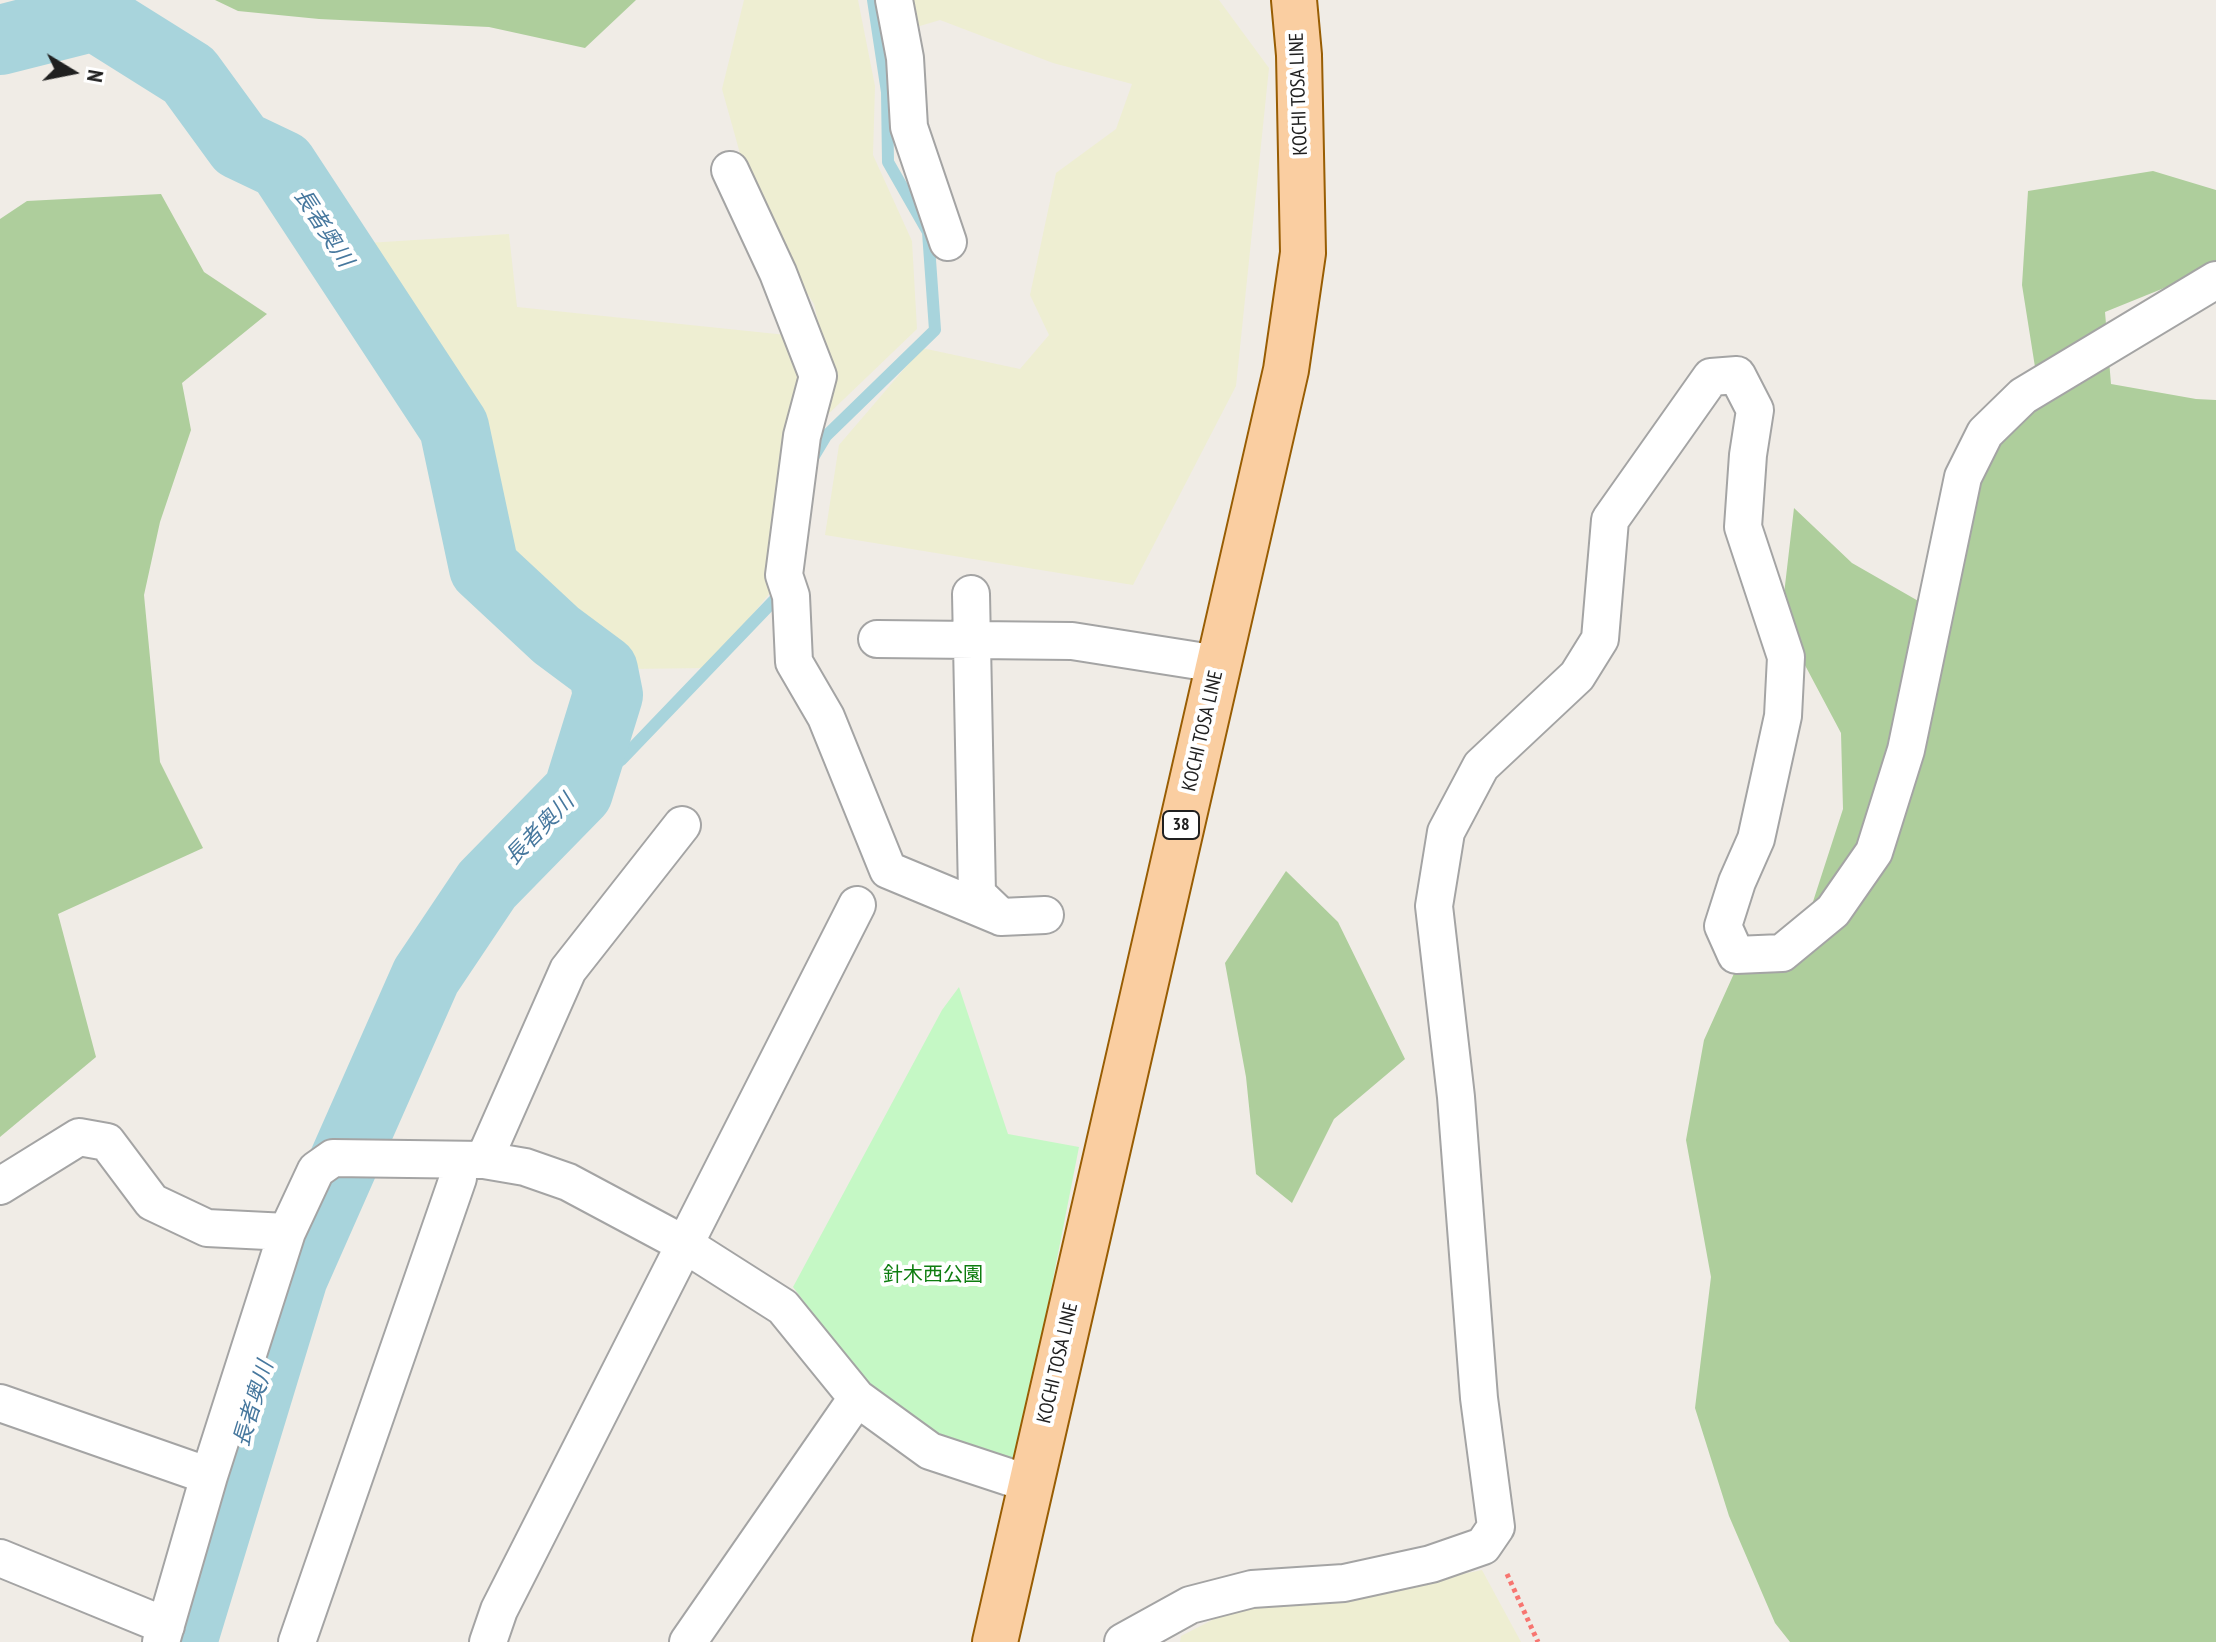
<!DOCTYPE html>
<html>
<head>
<meta charset="utf-8">
<style>
  body { margin:0 }
  #map { position:relative; width:2216px; height:1642px; overflow:hidden; background:#f0ece6; font-family:"PT Sans Narrow",sans-serif }
  canvas { display:block }
  .north { position:absolute; left:32px; top:32px; width:80px; height:80px; -webkit-text-stroke:6px #fff; paint-order:stroke; rotate:100deg; font-size:22px; font-weight:700; line-height:32px; text-align:center; color:#202020 }
  .north::after { content:''; display:block; margin:auto; width:28px; height:36px; background:#202020; clip-path:polygon(50% 0,100% 100%,50% 72%,0 100%) }
</style>
</head>
<body>
<div id="map">
<canvas width="2216" height="1642"></canvas>
<div class="north">N</div>
</div>
<script>
const context = document.querySelector('canvas').getContext('2d');
context.lineJoin = 'round';
function fillPath(path, color) { context.fillStyle = color; context.fill(path, 'evenodd'); }
const toPath = rows => new Path2D(rows.map(r => 'M' + r).join(''));
function stroke(path, color, width, dash) { context.strokeStyle = color; context.lineWidth = width; context.lineCap = dash ? 'butt' : 'round'; context.setLineDash(dash || []); context.stroke(path); }
function drawText(font, color, halo, rows, align = 'center') {
  context.font = font + ' "PT Sans Narrow","Noto Sans JP",sans-serif'; context.lineWidth = 8; context.setLineDash([]); context.textBaseline = 'middle'; context.strokeStyle = halo; context.fillStyle = color; for (const [text, x, y, turn = 0] of rows) {
    context.save(); context.translate(x, y); context.rotate((+turn || 0) * Math.PI / 180); context.textAlign = isNaN(turn) ? turn : align; if (halo) context.strokeText(text, 0, 0); context.fillText(text, 0, 0); context.restore();
  }
}
fillPath(toPath([
  [744,0,858,0,875,86,873,155,912,241,917,329,819,423,831,380,814,304,758,218,722,89],
  [902,0,1219,0,1269,68,1236,386,1133,585,825,535,839,445,922,348,1020,369,1049,335,1030,295,1056,173,1116,129,1132,84,1053,63,940,20,903,31],
  [509,234,517,307,796,336,807,383,777,584,710,668,625,669,497,560,472,419,352,244],
  [1482,1570,1521,1642,1180,1642,1181,1636,1255,1598,1352,1597]
]), '#eeeed2');
fillPath(toPath([
  [215,0,636,0,585,48,489,27,319,19,238,11],
  [2153,171,2216,190,2216,267,2105,312,2111,384,2196,399,2216,400,2216,1642,1790,1642,1775,1623,1729,1516,1695,1408,1711,1277,1686,1140,1704,1040,1736,969,1809,914,1843,809,1841,733,1781,620,1794,508,1852,563,1948,618,1993,413,2035,367,2022,285,2028,191],
  [161,194,204,272,267,314,182,383,191,430,160,522,144,595,160,762,203,848,58,914,96,1057,0,1137,0,219,27,201],
  [1286,871,1338,922,1405,1059,1334,1119,1292,1203,1256,1174,1246,1077,1225,963]
]), '#aece9c');
fillPath(toPath([
  [959,987,1008,1134,1079,1147,1017,1462,933,1440,861,1377,793,1287,942,1010]
]), '#c5f8c5');
stroke(toPath([
  [811,461,826,436,935,330,928,232,888,162,887,92,873,0],
  [578,792,621,760,784,590]
]), '#a8d4dc', 12);
stroke(toPath([
  [0,40,95,16,189,75,240,145,282,165,454,427,484,568,556,635,603,670,608,695,578,792,487,885,426,976,293,1277,182,1642]
]), '#a8d4dc', 70);
const minor = toPath([
  [894,0,905,58,909,127,948,242],
  [730,170,778,273,818,376,802,436,784,575,791,596,794,662,826,717,888,870,1001,917],
  [971,594,977,894,1001,917,1045,915],
  [877,639,1072,641,1218,664],
  [484,1160,568,970,682,825],
  [0,1186,79,1137,107,1142,152,1202,207,1228,287,1232],
  [0,1403,209,1476],
  [0,1558,166,1626],
  [161,1642,209,1476,287,1232,316,1170,333,1158,484,1160,525,1167,568,1182,684,1244,783,1307,857,1398,930,1451,1030,1484],
  [297,1642,458,1178,458,1160],
  [488,1642,499,1610,857,905],
  [688,1642,857,1398],
  [1123,1642,1190,1605,1252,1589,1344,1583,1431,1564,1483,1546,1496,1527,1479,1398,1456,1097,1434,906,1446,832,1481,766,1577,676,1600,639,1610,520,1711,377,1737,375,1755,410,1748,455,1743,527,1786,657,1783,716,1756,839,1737,882,1723,926,1736,955,1782,953,1833,911,1874,852,1906,750,1963,477,1985,433,2023,396,2216,280]
]);
const primary = toPath([
  [995,1642,1286,370,1303,253,1299,55,1294,0]
]);
stroke(minor, '#a4a4a4', 40);
stroke(primary, '#985d03', 48);
stroke(toPath([
  [1507,1574,1538,1642]
]), '#f77570', 5, [4, 4]);
stroke(minor, '#fff', 36);
stroke(primary, '#facea1', 44);
for (const [x, y, w] of [
  [1181,825,36]
]) { const box = new Path2D(); box.roundRect(x - w / 2, y - 14, w, 28, 6); context.fillStyle = '#fff'; context.fill(box); stroke(box, '#202020', 2); }
drawText('bold 18px', '#202020', null, [
  ["38",1181,825]
]);
drawText('20px', '#202020', '#fff', [
  ["KOCHI TOSA LINE",1299,94,-92],
  ["KOCHI TOSA LINE",1203,731,-77],
  ["KOCHI TOSA LINE",1058,1363,-77]
]);
drawText('20px', '#0e7d10', '#fff', [
  ["針木西公園",933,1275]
]);
drawText('italic 22px', '#47789e', '#fff', [
  ["長者奥川",323,228,57],
  ["長者奥川",540,830,-46],
  ["長者奥川",254,1404,-73]
]);
</script>
</body>
</html>
